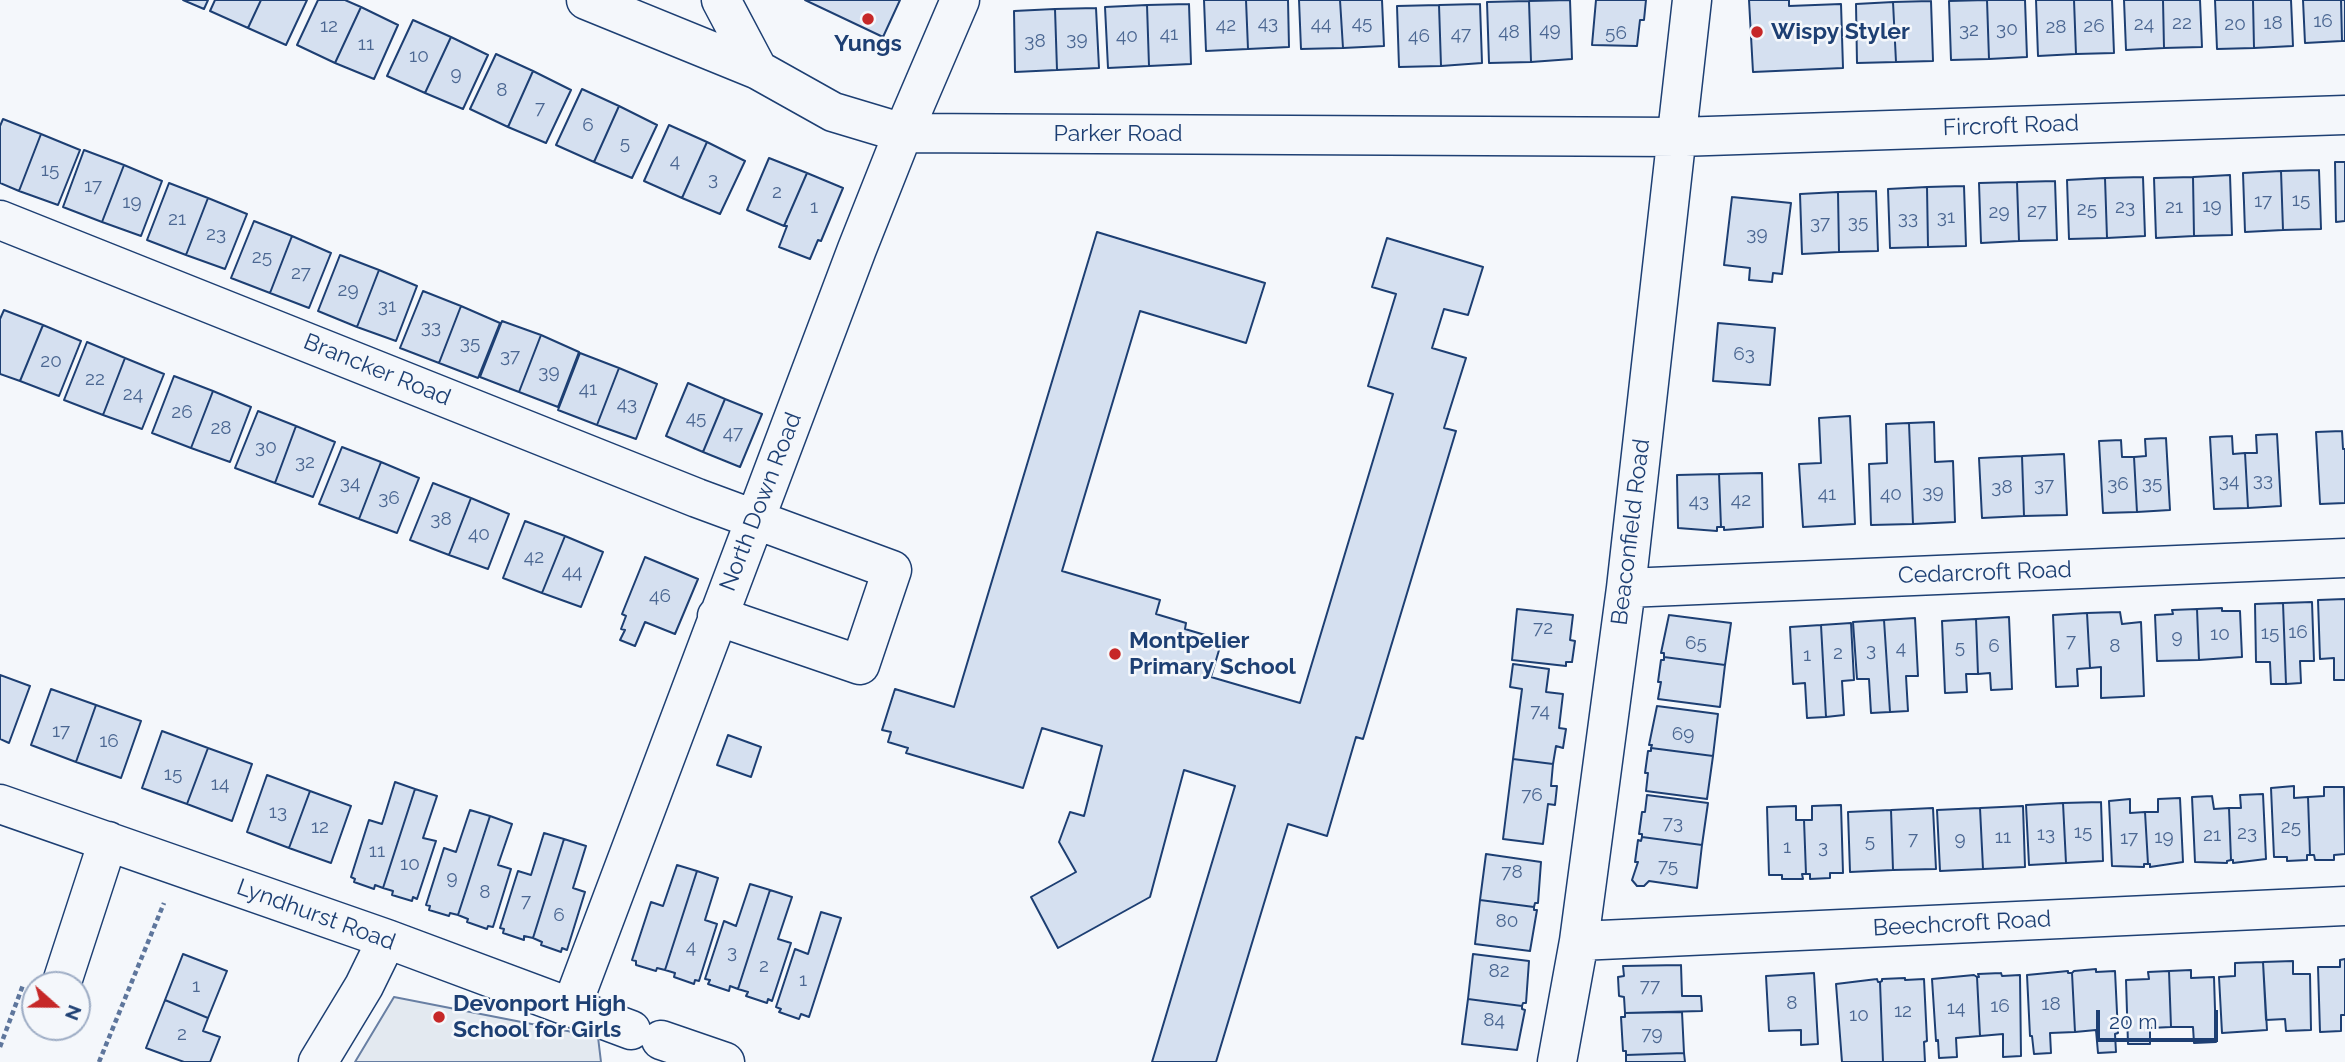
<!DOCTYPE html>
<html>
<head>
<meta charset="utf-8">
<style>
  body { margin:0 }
  #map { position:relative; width:2345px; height:1062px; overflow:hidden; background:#f4f7fb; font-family:Raleway,sans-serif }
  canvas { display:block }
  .north { position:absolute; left:21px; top:971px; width:70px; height:70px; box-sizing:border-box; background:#f4f7fb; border:2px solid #9eadc5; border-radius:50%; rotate:111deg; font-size:19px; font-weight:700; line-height:28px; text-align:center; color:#1d3f73 }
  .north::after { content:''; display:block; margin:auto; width:24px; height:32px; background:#c62828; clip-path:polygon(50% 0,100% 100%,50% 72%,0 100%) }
  .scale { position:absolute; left:2096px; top:1010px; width:122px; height:32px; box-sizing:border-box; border:4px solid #1d3f73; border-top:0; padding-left:9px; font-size:21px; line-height:24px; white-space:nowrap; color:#1d3f73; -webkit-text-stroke:5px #f4f7fb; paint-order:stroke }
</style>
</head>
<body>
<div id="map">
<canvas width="2345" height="1062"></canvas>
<div class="north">N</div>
<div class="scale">20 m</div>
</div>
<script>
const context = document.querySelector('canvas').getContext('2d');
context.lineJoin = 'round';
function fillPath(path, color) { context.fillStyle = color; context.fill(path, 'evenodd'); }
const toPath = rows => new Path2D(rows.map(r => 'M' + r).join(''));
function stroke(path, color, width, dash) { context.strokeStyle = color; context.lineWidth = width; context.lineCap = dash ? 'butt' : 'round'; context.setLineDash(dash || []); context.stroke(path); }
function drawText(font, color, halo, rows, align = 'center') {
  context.font = font + ' Raleway,sans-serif'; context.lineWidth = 5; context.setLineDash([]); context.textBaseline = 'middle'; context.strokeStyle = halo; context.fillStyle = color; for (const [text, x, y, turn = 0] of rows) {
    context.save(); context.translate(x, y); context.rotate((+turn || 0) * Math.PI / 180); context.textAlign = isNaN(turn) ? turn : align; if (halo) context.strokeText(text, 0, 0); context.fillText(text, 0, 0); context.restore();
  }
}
const green = toPath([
  [394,997,598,1037,601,1062,355,1062,394,997]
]);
fillPath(green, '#e3e9f0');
stroke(green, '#687fa3', 2);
const building = toPath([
  [183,0,208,0,204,9,183,0],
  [215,0,261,0,248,28,210,11,215,0],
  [261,0,307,0,286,45,248,28,261,0],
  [318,0,345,0,361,7,335,63,297,45,318,0],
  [805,0,900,0,883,37,805,0],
  [1204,0,1246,0,1248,49,1206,51,1204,0],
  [1246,0,1288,0,1289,47,1248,49,1246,0],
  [1299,0,1340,0,1343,48,1301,49,1299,0],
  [1340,0,1382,0,1384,46,1343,48,1340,0],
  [1570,0,1572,59,1531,62,1529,1,1570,0],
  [1596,0,1646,0,1644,20,1640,20,1637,46,1592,45,1596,0],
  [1749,0,1789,0,1789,6,1841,4,1843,68,1753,72,1749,0],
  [1987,0,2025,0,2027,57,1989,59,1987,0],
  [1987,0,1989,59,1951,60,1949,1,1987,0],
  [2036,0,2074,0,2076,54,2038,56,2036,0],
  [2074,0,2112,0,2114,53,2076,54,2074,0],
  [2124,0,2163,0,2164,48,2126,50,2124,0],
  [2163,0,2200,0,2202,47,2164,48,2163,0],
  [2215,0,2253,0,2254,48,2217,49,2215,0],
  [2253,0,2291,0,2293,46,2254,48,2253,0],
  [2303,0,2341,0,2342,41,2305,43,2303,0],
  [2341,0,2345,0,2345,41,2342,41,2341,0],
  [1529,1,1531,62,1489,63,1487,2,1529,1],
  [1931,1,1933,61,1896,62,1893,2,1931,1],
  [1893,2,1896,62,1857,63,1856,4,1893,2],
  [1189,4,1191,64,1149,66,1147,5,1189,4],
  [1480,4,1482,63,1441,66,1439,5,1480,4],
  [1147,5,1149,66,1108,68,1105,7,1147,5],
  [1439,5,1441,66,1399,67,1397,6,1439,5],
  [361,7,398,25,374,79,335,63,361,7],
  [1096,8,1099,68,1057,70,1055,9,1096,8],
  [1055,9,1057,70,1015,72,1014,11,1055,9],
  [413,20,451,37,425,93,387,76,413,20],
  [451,37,488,55,463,109,425,93,451,37],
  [496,54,533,71,508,127,470,109,496,54],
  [533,71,571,90,546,143,508,127,533,71],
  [582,89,619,106,594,162,556,145,582,89],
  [619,106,657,125,632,178,594,162,619,106],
  [3,119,41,134,19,191,0,183,0,126,3,119],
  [669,125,707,142,682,198,644,181,669,125],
  [41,134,80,150,58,205,19,191,41,134],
  [707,142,745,161,720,214,682,198,707,142],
  [84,150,124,165,102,222,63,207,84,150],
  [769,158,807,173,784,226,747,210,769,158],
  [2335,162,2345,162,2345,221,2336,222,2335,162],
  [124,165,162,181,141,236,102,222,124,165],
  [2319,170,2321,229,2283,230,2281,171,2319,170],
  [2281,171,2283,230,2245,232,2243,173,2281,171],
  [807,173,843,188,821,241,818,240,810,259,779,247,787,226,784,226,807,173],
  [2230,175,2232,235,2194,236,2193,177,2230,175],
  [2143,177,2145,236,2107,238,2105,178,2143,177],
  [2193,177,2194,236,2156,238,2154,178,2193,177],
  [2105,178,2107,238,2069,239,2067,180,2105,178],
  [2055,181,2057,240,2019,241,2017,182,2055,181],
  [2017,182,2019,241,1981,243,1979,183,2017,182],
  [169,183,208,198,186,255,147,240,169,183],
  [1964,186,1966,246,1928,247,1927,187,1964,186],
  [1927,187,1928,247,1890,248,1888,189,1927,187],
  [1876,191,1878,251,1839,252,1838,192,1876,191],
  [1838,192,1839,252,1802,254,1800,194,1838,192],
  [1732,197,1791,203,1782,274,1773,273,1772,282,1749,280,1750,268,1724,265,1732,197],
  [208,198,247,214,225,269,186,255,208,198],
  [254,221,292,236,270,293,231,278,254,221],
  [1097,232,1265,283,1246,343,1140,311,1062,571,1160,600,1156,614,1186,623,1185,629,1222,640,1211,677,1300,703,1393,394,1368,386,1396,294,1372,287,1387,238,1483,267,1468,315,1444,309,1432,348,1466,358,1444,428,1456,431,1363,739,1356,737,1327,836,1288,824,1216,1062,1152,1062,1235,786,1184,770,1150,897,1058,948,1031,897,1076,872,1059,842,1070,812,1084,816,1102,746,1042,728,1023,788,906,753,908,748,888,742,891,732,882,730,895,689,954,707,1097,232],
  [292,236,331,253,309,308,270,293,292,236],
  [340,255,379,270,357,327,318,311,340,255],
  [379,270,417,286,396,341,357,327,379,270],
  [423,291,461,306,439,363,400,348,423,291],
  [461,306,500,323,478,378,439,363,461,306],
  [4,310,43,325,20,381,0,374,0,319,4,310],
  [502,321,541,335,519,392,480,377,502,321],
  [1718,323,1775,328,1770,385,1713,381,1718,323],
  [43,325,81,341,59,396,20,381,43,325],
  [541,335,579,352,558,407,519,392,541,335],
  [87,342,125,358,103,415,64,400,87,342],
  [580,353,619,368,597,425,558,410,580,353],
  [125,358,164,374,142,429,103,415,125,358],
  [619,368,657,384,636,439,597,425,619,368],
  [174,376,213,391,191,448,152,433,174,376],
  [688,383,725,399,703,452,666,436,688,383],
  [213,391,251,407,230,462,191,448,213,391],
  [725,399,762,414,740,467,703,452,725,399],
  [258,411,296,426,275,483,235,468,258,411],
  [1850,416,1855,524,1803,527,1799,464,1821,463,1819,418,1850,416],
  [1934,422,1935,462,1953,461,1955,522,1913,524,1909,423,1934,422],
  [1909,423,1913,524,1871,525,1869,464,1887,463,1886,424,1909,423],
  [296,426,335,442,313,497,275,483,296,426],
  [2342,431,2343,449,2345,449,2345,503,2320,504,2316,432,2342,431],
  [2277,434,2281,506,2248,508,2245,453,2257,453,2256,435,2277,434],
  [2232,436,2233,454,2245,453,2248,508,2214,509,2210,437,2232,436],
  [2166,438,2170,510,2137,512,2134,457,2146,456,2145,439,2166,438],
  [2121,440,2122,457,2134,457,2137,512,2103,513,2099,441,2121,440],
  [342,447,381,462,359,519,319,504,342,447],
  [2064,454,2067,515,2024,516,2022,456,2064,454],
  [2022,456,2024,516,1982,518,1979,458,2022,456],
  [381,462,419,478,397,533,359,519,381,462],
  [1762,473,1763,527,1724,530,1724,527,1721,527,1719,474,1762,473],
  [1719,474,1721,527,1717,527,1717,531,1678,528,1677,475,1719,474],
  [433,483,471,498,449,555,410,540,433,483],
  [471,498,509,514,488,569,449,555,471,498],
  [525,521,565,536,542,593,503,578,525,521],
  [565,536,603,552,581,607,542,593,565,536],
  [645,557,698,579,675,634,645,622,635,646,620,640,625,630,621,629,626,616,622,614,645,557],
  [2345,599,2345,680,2334,680,2334,658,2320,659,2318,600,2345,599],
  [2312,602,2314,661,2300,661,2301,683,2286,684,2283,603,2312,602],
  [2283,603,2286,684,2271,684,2270,662,2256,662,2255,604,2283,603],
  [2222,608,2222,611,2240,611,2242,657,2199,660,2197,609,2222,608],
  [1517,609,1573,615,1570,640,1575,641,1572,662,1566,662,1566,666,1512,660,1517,609],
  [2197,609,2199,660,2157,661,2155,615,2173,614,2172,610,2197,609],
  [2120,612,2122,624,2141,622,2144,696,2101,698,2101,667,2090,668,2087,613,2120,612],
  [2087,613,2090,668,2077,669,2078,686,2056,687,2053,615,2087,613],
  [1669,615,1731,623,1725,665,1664,657,1664,653,1661,653,1669,615],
  [2009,617,2012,689,1991,690,1990,673,1978,674,1976,619,2009,617],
  [1915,618,1918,676,1906,676,1908,711,1890,712,1884,620,1915,618],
  [1976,619,1978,674,1966,674,1967,692,1945,693,1942,621,1976,619],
  [1884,620,1890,712,1871,713,1869,679,1857,679,1853,622,1884,620],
  [1851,623,1854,680,1842,681,1844,715,1826,717,1821,625,1851,623],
  [1821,625,1826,717,1807,718,1805,683,1793,684,1790,627,1821,625],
  [1664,657,1725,665,1720,707,1658,699,1661,682,1658,682,1661,660,1664,660,1664,657],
  [1513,664,1549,669,1546,692,1563,694,1559,728,1566,729,1563,748,1556,746,1553,764,1513,759,1522,689,1510,687,1513,664],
  [0,675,30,686,9,743,0,739,0,675],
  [51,689,96,705,76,762,31,745,51,689],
  [96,705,141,721,121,778,76,762,96,705],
  [1657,706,1718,714,1713,756,1651,748,1652,745,1649,745,1657,706],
  [162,731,208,748,187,804,142,788,162,731],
  [728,735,761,747,751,777,717,765,728,735],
  [208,748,252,764,232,821,187,804,208,748],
  [1651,748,1713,756,1707,799,1646,791,1648,773,1645,773,1648,751,1651,751,1651,748],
  [1513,759,1553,764,1551,786,1557,786,1555,805,1548,804,1543,844,1503,839,1513,759],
  [267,775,310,791,289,848,247,832,267,775],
  [395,782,415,789,383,888,375,885,374,889,354,882,355,879,351,877,369,820,382,824,395,782],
  [2294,786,2294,798,2308,797,2310,855,2307,855,2307,860,2287,861,2287,857,2274,857,2271,788,2294,786],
  [2324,787,2344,787,2345,854,2334,855,2334,860,2315,860,2314,855,2310,855,2308,797,2324,796,2324,787],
  [415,789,437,796,423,838,436,841,417,899,413,897,412,901,392,895,393,891,383,888,415,789],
  [310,791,351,806,331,863,289,848,310,791],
  [2263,794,2266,859,2233,863,2233,860,2231,860,2229,808,2241,808,2240,795,2263,794],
  [1647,795,1708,803,1702,845,1642,837,1642,834,1639,834,1642,812,1645,812,1647,795],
  [2212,796,2214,809,2229,808,2231,860,2227,861,2227,863,2195,862,2192,797,2212,796],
  [2180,798,2183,862,2150,867,2150,864,2148,864,2145,812,2158,812,2158,799,2180,798],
  [2130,799,2130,813,2145,812,2148,864,2144,864,2144,867,2112,866,2109,801,2130,799],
  [2101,802,2103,861,2066,863,2063,803,2101,802],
  [2063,803,2066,863,2029,865,2026,805,2063,803],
  [1841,805,1843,873,1830,873,1830,878,1810,879,1810,874,1806,874,1804,820,1812,820,1812,806,1841,805],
  [1796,806,1796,820,1804,820,1806,874,1802,874,1803,879,1782,879,1782,875,1769,875,1767,807,1796,806],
  [2023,806,2025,867,1983,869,1980,808,2023,806],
  [1933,808,1936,869,1893,870,1891,810,1933,808],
  [1980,808,1983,869,1940,871,1937,810,1980,808],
  [470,810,490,816,458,915,450,913,449,916,429,910,430,906,426,905,444,848,456,852,470,810],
  [1891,810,1893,870,1850,872,1848,812,1891,810],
  [490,816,512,824,498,865,511,869,493,927,488,926,487,929,467,922,468,919,458,915,490,816],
  [544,833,564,839,533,938,524,936,524,940,503,933,504,929,500,928,518,871,531,875,544,833],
  [1642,837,1702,845,1697,888,1649,881,1644,886,1637,886,1632,880,1638,862,1635,862,1638,840,1641,841,1642,837],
  [564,839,586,846,573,888,585,892,567,950,562,948,561,952,541,945,542,942,533,938,564,839],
  [1486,854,1541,862,1538,903,1535,903,1534,907,1480,900,1486,854],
  [677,865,697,871,665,970,657,968,656,971,636,965,636,961,632,960,651,902,663,906,677,865],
  [697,871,718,878,705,920,717,924,699,981,695,980,694,984,674,977,675,973,665,970,697,871],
  [750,884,770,890,738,989,730,986,729,991,708,984,710,980,705,979,724,921,736,926,750,884],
  [770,890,792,897,778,939,791,943,772,1001,768,999,767,1003,746,996,748,992,738,989,770,890],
  [1480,900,1534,907,1534,910,1537,910,1530,951,1475,944,1480,900],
  [821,912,841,918,809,1017,801,1014,799,1019,779,1012,781,1009,776,1007,795,949,808,954,821,912],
  [183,954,227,971,208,1018,165,1000,183,954],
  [1473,954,1529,961,1526,1003,1523,1003,1522,1006,1468,999,1473,954],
  [2345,959,2345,1015,2341,1015,2341,1031,2320,1032,2318,967,2340,967,2340,960,2345,959],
  [2293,961,2293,974,2310,974,2311,1030,2286,1031,2285,1019,2266,1020,2263,962,2293,961],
  [2263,962,2267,1030,2222,1033,2219,977,2235,976,2235,963,2263,962],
  [1681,965,1682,996,1701,996,1702,1011,1625,1013,1624,997,1619,996,1618,977,1624,976,1623,966,1681,965],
  [2096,969,2096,972,2115,971,2118,1033,2115,1034,2116,1052,2098,1053,2096,1030,2075,1032,2072,973,2074,971,2096,969],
  [2191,970,2191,978,2214,977,2216,1042,2194,1043,2193,1027,2171,1027,2169,971,2191,970],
  [2068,971,2068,973,2072,973,2075,1032,2050,1033,2051,1053,2034,1054,2032,1036,2030,1036,2027,975,2068,971],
  [2169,971,2171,1027,2150,1028,2150,1044,2128,1044,2126,980,2149,979,2148,972,2169,971],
  [1814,973,1818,1044,1801,1045,1801,1030,1769,1031,1766,976,1814,973],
  [2001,973,2002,976,2020,975,2021,1056,2003,1057,2003,1034,1980,1036,1977,977,1979,977,1978,974,2001,973],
  [1974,975,1977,977,1980,1036,1956,1038,1957,1057,1939,1058,1938,1040,1936,1041,1932,979,1974,975],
  [1905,978,1905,980,1924,979,1927,1041,1924,1042,1925,1062,1883,1062,1880,982,1882,981,1882,979,1905,978],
  [1877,979,1878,982,1880,982,1883,1062,1842,1062,1836,984,1877,979],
  [1468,999,1522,1006,1522,1009,1525,1010,1517,1050,1462,1044,1468,999],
  [165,1000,208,1018,203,1031,220,1037,210,1062,184,1062,146,1048,165,1000],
  [1682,1012,1684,1053,1626,1055,1626,1051,1623,1051,1621,1017,1625,1017,1625,1013,1682,1012],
  [1684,1053,1685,1062,1626,1062,1626,1055,1684,1053]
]);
fillPath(building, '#d5e0f0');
stroke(building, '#1d3f73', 2);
const minor = toPath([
  [586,0,758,70,833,112,903,133,1678,137,2345,115],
  [721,0,758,70],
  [0,220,697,498,892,570,860,665,717,616],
  [1626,588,2345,558],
  [0,804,387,939,631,1030],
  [1579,941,2345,906],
  [63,979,108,841],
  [571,1008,857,249,903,133,960,0],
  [661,1040,725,1062],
  [318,1062,364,986,387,939],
  [1557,1062,1579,941,1626,588,1692,0]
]);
stroke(minor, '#1d3f73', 41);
stroke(toPath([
  [0,1047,23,985],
  [99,1062,164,903]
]), '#5e769c', 4.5, [5, 3.5]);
stroke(minor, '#f4f7fb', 38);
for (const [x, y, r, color] of [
  [868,19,7,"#c62828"],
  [1757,32,7,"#c62828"],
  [1115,654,7,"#c62828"],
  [439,1017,7,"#c62828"]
]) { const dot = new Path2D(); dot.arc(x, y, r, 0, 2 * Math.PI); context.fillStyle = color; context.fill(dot); stroke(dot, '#f4f7fb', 2.5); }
drawText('19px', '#4b6792', null, [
  ["16",2323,21],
  ["43",1268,23],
  ["45",1362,23],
  ["22",2182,23],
  ["18",2273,23],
  ["44",1321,24],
  ["24",2144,24],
  ["20",2235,24],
  ["42",1226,25],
  ["12",329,26],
  ["26",2094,26],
  ["28",2056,27],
  ["30",2007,29],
  ["49",1550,30],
  ["32",1969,30],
  ["48",1509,32],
  ["56",1616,33],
  ["41",1169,34],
  ["47",1461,34],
  ["40",1127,36],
  ["46",1419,36],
  ["39",1077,39],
  ["38",1035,41],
  ["11",366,44],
  ["10",419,56],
  ["9",456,74],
  ["8",502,90],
  ["7",540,108],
  ["6",588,125],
  ["5",625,143],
  ["4",675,161],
  ["15",50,170],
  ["3",713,179],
  ["17",93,186],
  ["2",777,192],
  ["15",2301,200],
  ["17",2263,201],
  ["19",132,202],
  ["19",2212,206],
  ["1",814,207],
  ["23",2125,207],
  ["21",2174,207],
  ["25",2087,209],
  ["27",2037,211],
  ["29",1999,212],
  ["31",1946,217],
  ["33",1908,218],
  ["21",177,219],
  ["35",1858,222],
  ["37",1820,223],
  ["23",216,234],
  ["39",1757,234],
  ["25",262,257],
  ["27",301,273],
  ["29",348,290],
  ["31",387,306],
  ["33",431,327],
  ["35",470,343],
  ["63",1744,354],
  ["37",510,356],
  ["20",51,361],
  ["39",549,372],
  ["22",95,379],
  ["41",588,389],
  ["24",133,394],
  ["43",627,404],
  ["26",182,412],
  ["45",696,418],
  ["28",221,428],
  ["47",733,433],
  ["30",266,447],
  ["32",305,462],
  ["33",2263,480],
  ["34",2229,481],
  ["34",350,483],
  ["35",2152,483],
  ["36",2118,484],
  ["37",2044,485],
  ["38",2002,487],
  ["39",1933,492],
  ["41",1827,494],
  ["40",1891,494],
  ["36",389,498],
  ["42",1741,500],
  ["43",1699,501],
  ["38",441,519],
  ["40",479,534],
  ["42",534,557],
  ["44",572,572],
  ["46",660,596],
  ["72",1543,628],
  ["16",2298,632],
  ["15",2270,633],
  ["10",2220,634],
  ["9",2177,637],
  ["7",2071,641],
  ["65",1696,643],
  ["6",1994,646],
  ["8",2115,646],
  ["5",1960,647],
  ["4",1901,648],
  ["3",1871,650],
  ["2",1838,653],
  ["1",1807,655],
  ["74",1540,711],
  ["17",61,731],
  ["69",1683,734],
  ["16",109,741],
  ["15",173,774],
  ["14",220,784],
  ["76",1532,795],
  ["13",278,812],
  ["73",1673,823],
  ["12",320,827],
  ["25",2291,827],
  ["15",2083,832],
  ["23",2247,833],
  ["13",2046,834],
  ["21",2212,835],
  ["11",2003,837],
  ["19",2164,837],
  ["17",2129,838],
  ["7",1913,839],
  ["9",1960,839],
  ["5",1870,841],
  ["1",1787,847],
  ["3",1823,847],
  ["11",377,851],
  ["10",410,864],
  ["75",1668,866],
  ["78",1512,872],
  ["9",452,878],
  ["8",485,892],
  ["7",526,901],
  ["6",559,915],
  ["80",1507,921],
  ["4",691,947],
  ["3",732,952],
  ["2",764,966],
  ["82",1499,971],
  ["1",803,980],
  ["1",196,986],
  ["77",1650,986],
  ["8",1792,1003],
  ["18",2051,1004],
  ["16",2000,1006],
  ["14",1956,1008],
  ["12",1903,1011],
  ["10",1859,1015],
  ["84",1494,1020],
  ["2",182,1034],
  ["79",1652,1034]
]);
drawText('bold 23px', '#1d3f73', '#f4f7fb', [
  ["Wispy Styler",1771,32],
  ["Yungs",868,44,"center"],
  ["Montpelier",1129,641],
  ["Primary School",1129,667],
  ["Devonport High",453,1004],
  ["School for Girls",453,1030]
], 'left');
drawText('23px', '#1d3f73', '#f4f7fb', [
  ["Fircroft Road",2011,126,-2],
  ["Parker Road",1118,134],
  ["Brancker Road",377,370,22],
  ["North Down Road",761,502,-69],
  ["Beaconfield Road",1631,532,-83],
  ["Cedarcroft Road",1985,573,-2],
  ["Lyndhurst Road",316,915,20],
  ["Beechcroft Road",1962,924,-3]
]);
</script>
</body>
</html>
